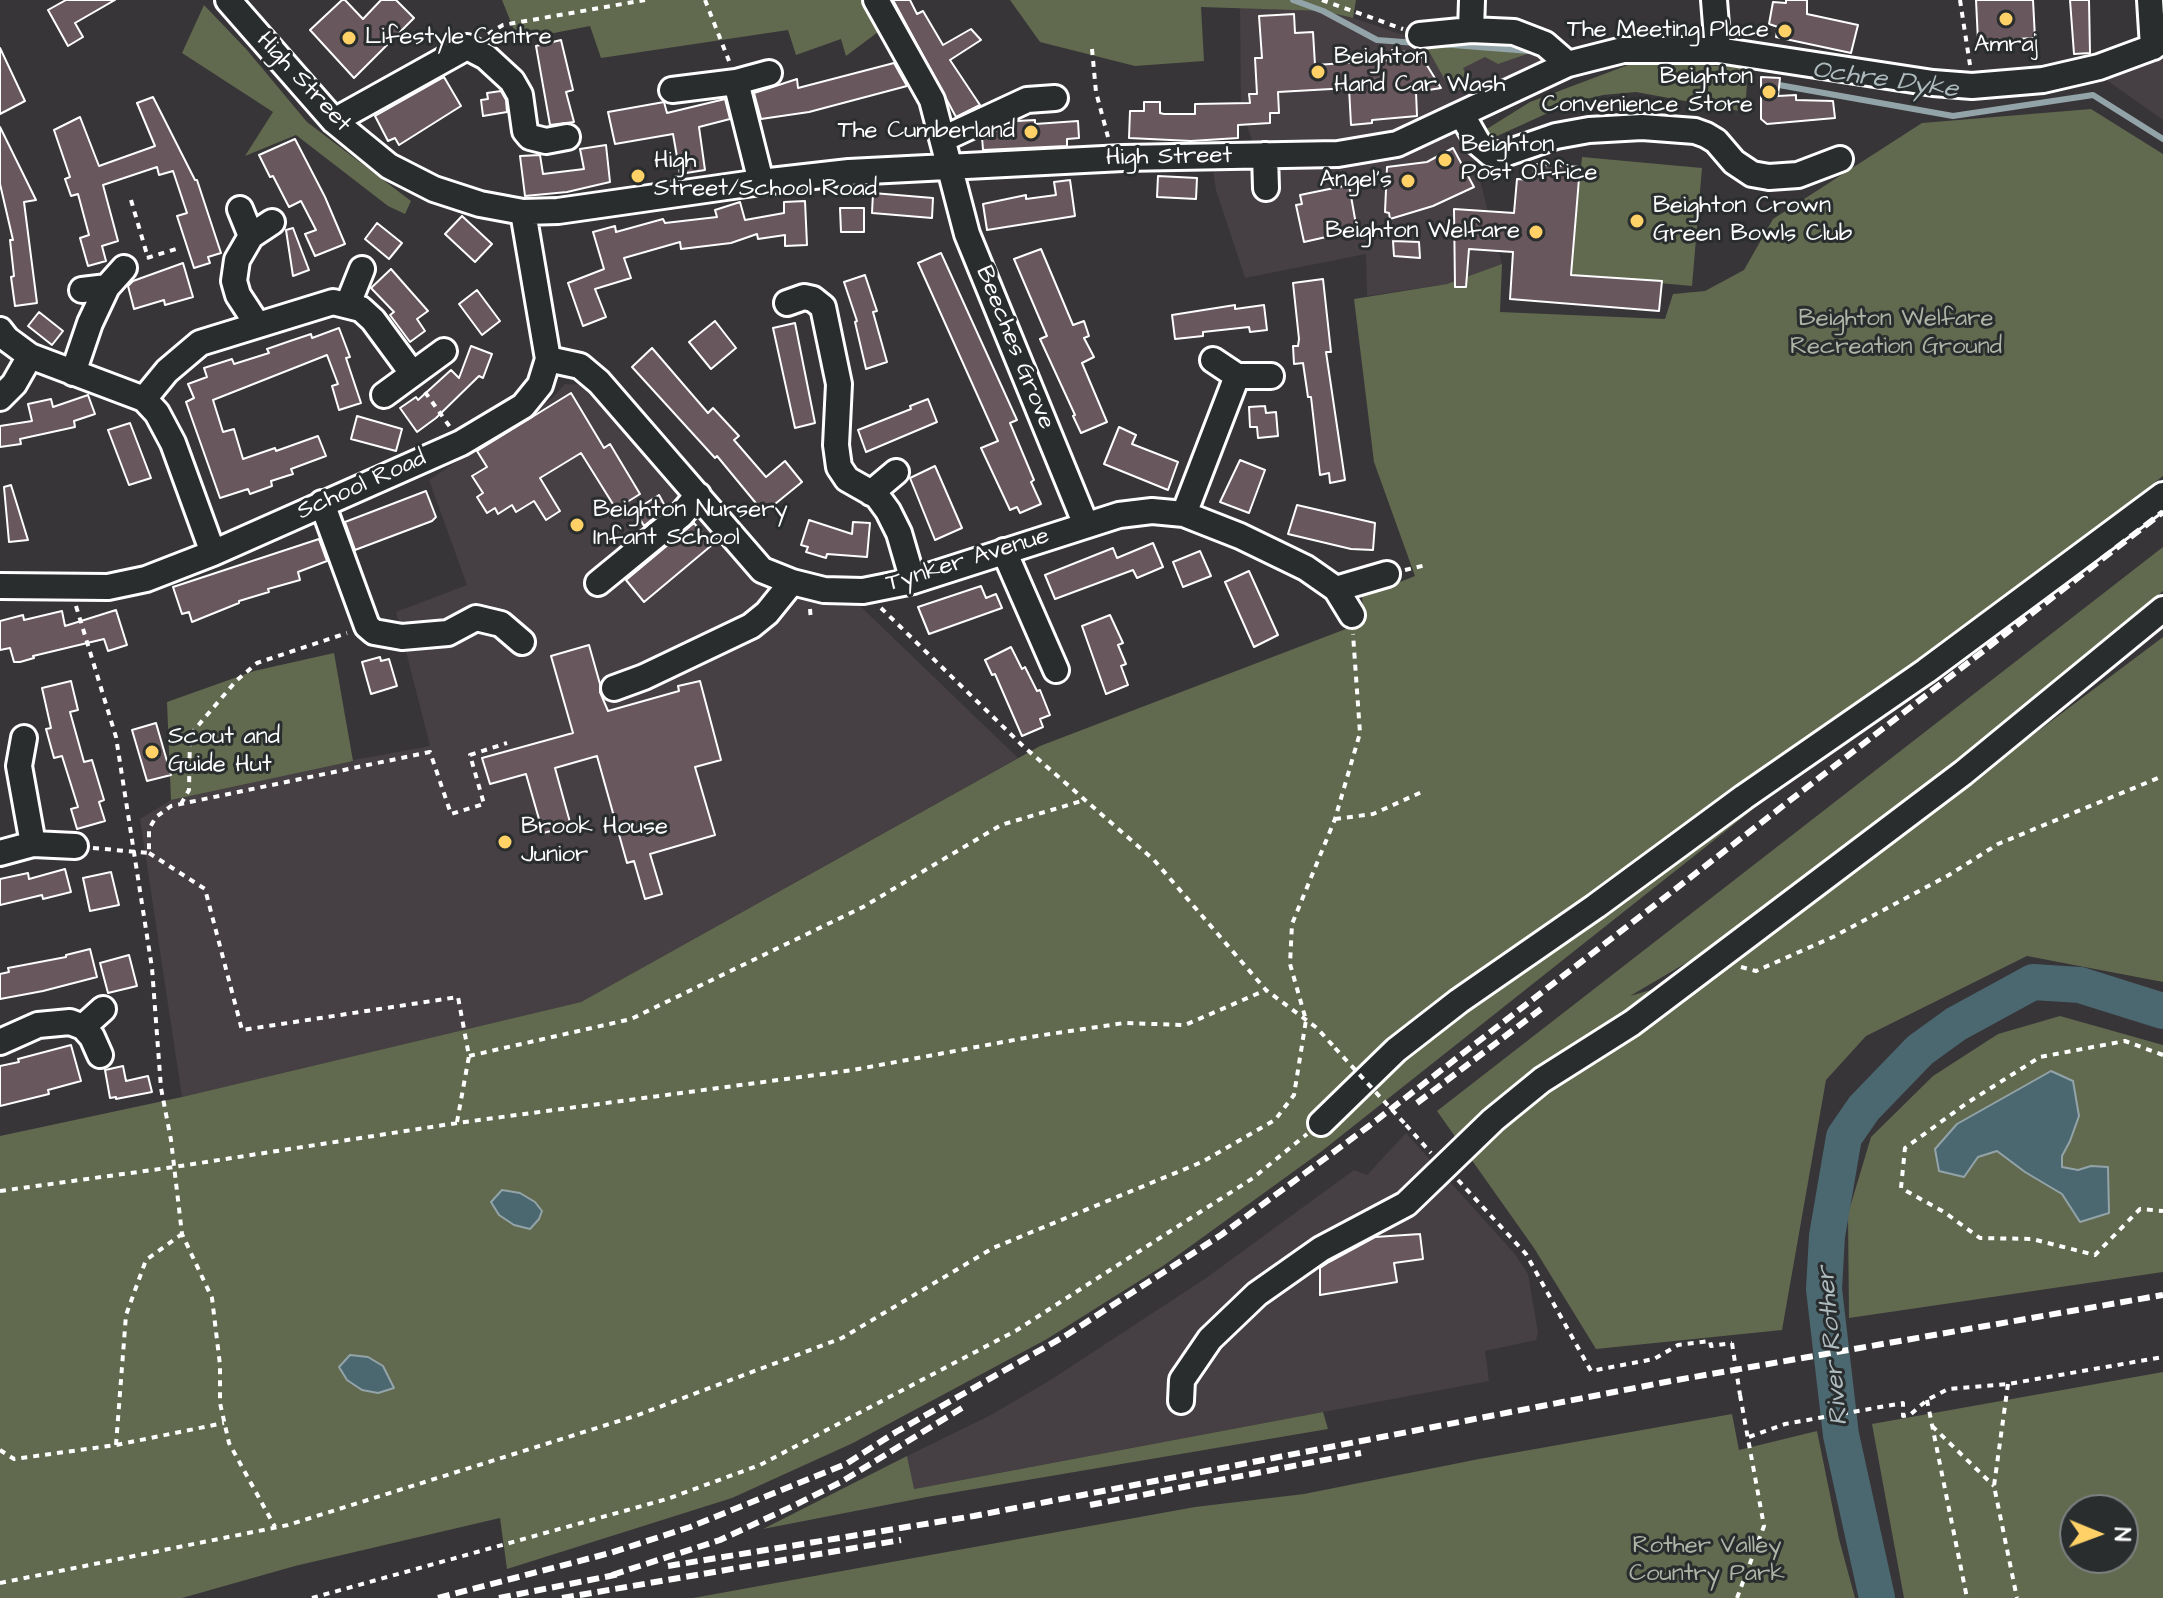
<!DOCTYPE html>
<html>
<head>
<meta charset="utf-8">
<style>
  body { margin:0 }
  #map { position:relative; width:2163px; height:1598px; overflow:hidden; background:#373538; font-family:"Architects Daughter",sans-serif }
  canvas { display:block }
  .north { position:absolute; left:2059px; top:1494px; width:80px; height:80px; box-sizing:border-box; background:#2a2d2e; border:2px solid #7f8182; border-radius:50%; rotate:91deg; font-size:22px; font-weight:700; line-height:32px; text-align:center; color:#fff }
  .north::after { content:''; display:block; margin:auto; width:28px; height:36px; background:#ffd166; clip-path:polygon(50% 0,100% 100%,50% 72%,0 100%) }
</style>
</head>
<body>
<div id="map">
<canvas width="2163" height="1598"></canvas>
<div class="north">N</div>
</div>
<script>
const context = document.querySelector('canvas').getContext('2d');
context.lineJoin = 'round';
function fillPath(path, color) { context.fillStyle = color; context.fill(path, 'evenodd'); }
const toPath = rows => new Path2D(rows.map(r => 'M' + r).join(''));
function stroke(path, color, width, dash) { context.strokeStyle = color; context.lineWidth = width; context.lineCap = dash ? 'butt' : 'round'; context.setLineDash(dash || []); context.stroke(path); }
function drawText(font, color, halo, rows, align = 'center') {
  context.font = font + ' "Architects Daughter",sans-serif'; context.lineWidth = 6; context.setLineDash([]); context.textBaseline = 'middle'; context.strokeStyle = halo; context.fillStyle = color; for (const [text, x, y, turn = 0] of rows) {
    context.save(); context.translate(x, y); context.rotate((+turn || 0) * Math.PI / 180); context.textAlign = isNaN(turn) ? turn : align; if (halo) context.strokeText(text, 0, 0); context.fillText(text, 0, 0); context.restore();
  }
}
fillPath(toPath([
  [1240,8,1323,11,1353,18,1424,42,1533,43,1544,58,1539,69,1458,110,1468,135,1502,264,1447,284,1367,296,1366,254,1245,278,1216,190,1211,156,1257,155,1241,108],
  [2163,48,2163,120,2105,79],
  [565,384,586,385,749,570,855,601,1018,758,581,1002,182,1097,140,819,171,800,299,770,430,746,396,612,467,585,429,480,552,398],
  [1406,1133,1514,1253,1528,1274,1538,1332,1536,1340,1485,1351,1489,1381,913,1489,907,1456,991,1415,1052,1379,1206,1278,1354,1170,1367,1175]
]), '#463f43');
fillPath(toPath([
  [502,0,873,0,882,29,846,56,841,39,796,55,788,30,601,58,590,26,518,40],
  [1010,0,1356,0,1353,18,1323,11,1201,7,1204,61,1135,66,1040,42],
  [204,5,247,50,307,122,411,201,405,214,388,206,296,135,245,156,273,112,182,53],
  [1492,40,1528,46,1527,54,1498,64,1485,57,1463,68,1470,84,1452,93,1424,42],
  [1659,62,1748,68,1745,112,1636,92,1603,95,1570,103,1495,137,1486,136,1482,132,1530,102,1628,65],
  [2091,109,2163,154,2163,476,2002,601,1766,799,1322,1151,1163,1266,1047,1339,853,1443,732,1498,507,1569,500,1518,295,1566,182,1598,0,1598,0,1136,182,1097,581,1002,1040,746,1364,622,1362,597,1415,576,1374,462,1354,299,1447,284,1502,264,1500,312,1665,319,1673,294,1705,291,1744,270,1773,219,1922,123],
  [1582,157,1702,168,1692,286,1571,275],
  [2163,547,2163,591,2000,726,1715,946,1630,996,1722,969,2163,637,2163,982,2027,956,1866,1036,1826,1080,1782,1330,1596,1349,1534,1248,1437,1111],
  [334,653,353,761,171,800,167,702,254,671],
  [2060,1016,2163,1045,2163,1272,1849,1318,1848,1214,1871,1137,1933,1076,1998,1034],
  [2163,1372,2163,1598,1904,1598,1872,1424],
  [2123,1510,2123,1558,2075,1558,2075,1510],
  [1323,1412,1328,1429,927,1497,763,1529,907,1456,914,1489],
  [1732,1414,1739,1450,1817,1431,1839,1539,1855,1598,693,1598,1195,1507,1304,1494,1479,1459]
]), '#61694f');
const water = toPath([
  [2051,1071,2073,1081,2079,1116,2070,1141,2062,1156,2062,1167,2078,1170,2091,1166,2108,1167,2109,1213,2080,1222,2062,1194,2025,1172,1997,1151,1978,1157,1964,1177,1939,1171,1935,1149,1957,1124,2051,1071],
  [502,1190,520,1193,535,1202,542,1211,539,1219,530,1229,514,1225,499,1215,491,1202,502,1190],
  [350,1355,368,1357,383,1366,394,1388,378,1393,362,1390,347,1380,339,1367,350,1355]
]);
fillPath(water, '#4b676f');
stroke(water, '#93a4a9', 2);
stroke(toPath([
  [1293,0,1323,11,1377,40,1416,43],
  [1440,44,1530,51],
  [1779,85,1953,116,2093,95,2163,139]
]), '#93a4a9', 6);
stroke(toPath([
  [1877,1598,1841,1435,1824,1289,1827,1236,1844,1137,1864,1108,1920,1050,1956,1024,2033,982,2080,985,2163,1011]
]), '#4b676f', 36);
const building = toPath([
  [66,0,115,0,75,23,83,37,68,46,48,10,66,0],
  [342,0,345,0,363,19,381,0,396,0,414,18,354,78,310,30,342,0],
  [893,0,910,0,917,14,923,11,943,45,971,29,981,40,950,60,980,105,956,117,893,0],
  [1786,0,1807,0,1807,14,1858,25,1851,53,1776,37,1778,27,1769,24,1773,2,1786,3,1786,0],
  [1976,0,2033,0,2035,38,1978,41,1976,0],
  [2070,0,2089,0,2090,53,2074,54,2070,0],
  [1294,14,1295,33,1313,32,1315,65,1393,60,1392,50,1420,54,1441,88,1416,92,1417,116,1372,120,1372,123,1351,125,1349,88,1278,92,1279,113,1270,113,1270,123,1238,125,1238,138,1191,141,1129,138,1130,111,1144,111,1144,102,1160,102,1160,113,1164,114,1195,114,1195,104,1250,103,1249,94,1257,94,1255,58,1262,58,1259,16,1294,14],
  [561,40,573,90,566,92,574,122,550,125,536,46,561,40],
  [0,48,25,101,0,114,0,48],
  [894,63,907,86,809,112,761,119,754,93,797,79,798,88,894,63],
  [444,77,461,106,399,145,395,138,388,141,375,116,444,77],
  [1761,77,1780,78,1778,96,1796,95,1796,100,1833,101,1835,118,1767,124,1761,119,1761,77],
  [501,91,506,100,507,112,483,116,481,100,488,99,487,93,501,91],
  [153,97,195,180,197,180,221,253,208,257,210,263,194,268,177,216,187,213,173,171,159,175,157,167,103,185,118,241,102,246,106,261,88,266,80,238,89,235,78,194,71,196,65,179,70,177,54,130,80,117,99,166,155,146,137,103,153,97],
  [725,99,730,119,699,127,705,170,680,174,673,134,615,144,608,112,664,102,667,113,725,99],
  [1035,120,1035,124,1078,121,1079,138,1067,139,1067,146,983,150,982,137,1017,121,1035,120],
  [0,127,36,200,24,202,37,303,15,306,11,277,14,276,10,240,13,240,0,184,0,127],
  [295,139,325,197,345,244,315,256,305,234,316,230,301,201,289,207,273,176,270,177,259,155,295,139],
  [606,145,610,182,567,192,525,196,520,156,540,155,543,174,584,169,580,149,606,145],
  [1453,148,1474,187,1433,206,1390,219,1389,213,1385,212,1387,167,1427,162,1453,148],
  [1534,164,1580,167,1571,275,1662,281,1659,311,1510,299,1513,252,1469,249,1466,287,1455,287,1454,209,1514,213,1517,179,1533,180,1534,164],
  [1158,176,1197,178,1196,199,1157,197,1158,176],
  [1070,180,1075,216,987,230,983,204,1026,195,1026,199,1056,195,1054,182,1070,180],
  [1349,185,1357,230,1304,242,1296,205,1302,204,1300,195,1349,185],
  [873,193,933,198,932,218,872,213,873,193],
  [805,201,807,245,785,246,785,235,758,239,757,234,731,243,681,249,680,242,624,258,631,278,595,289,606,317,583,326,568,283,604,269,593,232,615,226,616,232,663,219,665,223,717,217,715,210,740,202,745,220,784,213,784,202,805,201],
  [840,208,864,208,864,232,841,232,840,208],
  [462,216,492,244,475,262,445,234,462,216],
  [377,223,402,243,389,259,365,239,377,223],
  [293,228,309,270,293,276,286,230,293,228],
  [1393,241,1419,242,1420,258,1394,256,1393,241],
  [1041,249,1073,325,1084,321,1089,336,1084,338,1094,357,1082,363,1107,422,1081,433,1073,416,1075,415,1040,339,1047,336,1014,259,1041,249],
  [941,253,1017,420,1010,423,1034,480,1031,482,1041,504,1020,513,1017,507,1010,510,981,448,998,441,918,263,941,253],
  [183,263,193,297,165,305,164,300,134,309,128,286,133,281,183,263],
  [391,269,428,311,417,319,425,331,410,342,390,315,394,312,371,288,391,269],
  [865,275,877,311,873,312,887,362,866,369,855,322,857,321,844,282,865,275],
  [1323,279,1331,352,1326,352,1345,480,1330,483,1329,473,1320,475,1311,397,1308,397,1303,363,1294,364,1293,346,1298,346,1299,339,1293,283,1323,279],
  [477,290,500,321,482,335,459,304,477,290],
  [1235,305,1235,309,1264,305,1267,330,1250,332,1249,327,1203,332,1203,336,1175,339,1172,315,1235,305],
  [39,312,63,331,52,345,28,326,39,312],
  [715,321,736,348,711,369,689,342,715,321],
  [795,323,815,423,795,428,773,328,795,323],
  [339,328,350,357,346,358,361,403,339,410,332,386,338,384,327,355,213,400,223,432,234,429,243,459,275,448,276,451,318,436,326,456,291,469,293,474,271,481,272,486,250,494,248,489,220,498,186,402,194,398,188,384,207,377,204,368,232,359,234,364,269,353,267,349,290,341,311,334,312,338,339,328],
  [471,346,492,354,483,378,479,376,436,418,417,432,400,408,416,397,418,400,451,370,459,378,471,346],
  [652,348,708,413,713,408,739,436,734,440,766,477,785,461,802,482,764,513,717,456,715,458,632,367,652,348],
  [571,393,604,448,610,444,640,494,616,509,581,453,540,478,560,511,546,520,534,501,516,512,512,505,498,514,495,508,487,513,477,497,483,493,472,476,487,467,477,451,571,393],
  [88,395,95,414,74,421,75,427,20,439,21,444,0,447,0,426,32,421,28,404,51,399,53,407,88,395],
  [928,399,937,422,866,452,858,430,911,409,910,406,928,399],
  [1265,406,1266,413,1276,412,1278,436,1258,438,1257,427,1250,427,1249,407,1265,406],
  [357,416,402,429,396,451,351,439,357,416],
  [130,423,151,478,129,485,108,430,130,423],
  [1119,427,1136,435,1132,444,1178,462,1168,490,1104,464,1119,427],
  [1240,460,1265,470,1249,513,1220,502,1240,460],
  [935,466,962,528,935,540,910,478,935,466],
  [11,485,28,540,9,542,4,487,11,485],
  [426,491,436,517,432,521,355,550,345,522,426,491],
  [659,495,666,508,644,526,635,510,659,495],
  [1297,505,1375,523,1373,550,1351,549,1288,534,1297,505],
  [809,520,852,534,853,522,870,523,867,557,827,554,826,558,806,552,808,547,801,545,809,520],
  [694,523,712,545,644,602,626,580,694,523],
  [319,539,327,561,298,572,300,580,268,589,269,592,239,601,239,603,192,622,189,612,182,614,173,587,319,539],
  [1153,543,1163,567,1137,578,1133,570,1055,599,1045,575,1113,548,1117,558,1153,543],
  [1200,551,1211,576,1183,587,1173,562,1200,551],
  [1249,571,1278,635,1254,647,1225,582,1249,571],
  [981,586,986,598,996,594,1002,608,929,634,918,607,981,586],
  [116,610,127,645,108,651,104,639,33,656,34,658,20,662,14,662,10,648,0,650,0,621,23,615,24,620,62,611,65,626,116,610],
  [1110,615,1123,643,1118,645,1126,664,1121,666,1128,685,1106,694,1082,626,1110,615],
  [589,645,600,684,600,692,608,711,679,691,678,686,700,681,721,760,695,767,715,835,650,854,662,894,645,899,634,861,627,863,597,756,555,768,571,826,543,833,526,774,490,784,482,758,573,733,551,656,589,645],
  [1011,647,1022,669,1025,667,1037,691,1040,690,1050,715,1040,719,1043,727,1022,736,995,674,992,675,985,660,1011,647],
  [380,657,381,661,389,659,397,686,371,694,362,662,380,657],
  [71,681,78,710,70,712,84,762,92,760,104,800,99,802,105,821,77,829,71,809,78,807,62,756,54,758,46,729,51,728,42,688,71,681],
  [156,723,171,775,147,781,132,730,156,723],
  [65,869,71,892,43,899,42,895,0,905,0,879,28,873,29,879,65,869],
  [111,872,119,905,90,911,83,878,111,872],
  [90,949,97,977,43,991,0,999,0,974,9,972,8,968,66,957,66,955,90,949],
  [129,955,137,986,108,993,100,963,129,955],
  [71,1045,81,1081,48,1090,49,1094,0,1106,0,1066,19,1062,18,1059,71,1045],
  [123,1066,126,1081,148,1076,152,1092,116,1099,116,1097,110,1098,105,1070,123,1066],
  [1420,1234,1423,1259,1394,1263,1397,1282,1320,1295,1320,1268,1329,1262,1375,1237,1420,1234]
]);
fillPath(building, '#69575e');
stroke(building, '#fff', 2);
const minor = toPath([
  [228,0,334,121,389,166,434,189,480,204,523,212,558,211,761,182,849,172,1123,158,1338,154,1397,144,1568,64,1623,50,1718,50,1933,83,1972,86,2043,80,2099,67,2153,47,2163,40],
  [876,0,932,100,967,234,1086,525],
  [1714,0,1718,50],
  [2150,0,2153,47],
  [1471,30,1472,0],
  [1420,35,1471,30,1514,32,1545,44,1568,64],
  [736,82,761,182],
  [672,90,736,82,769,73],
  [1462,115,1478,143,1491,154,1504,154,1556,136,1589,130,1642,127,1695,131,1706,135,1716,141,1734,162,1752,174,1769,177,1798,175,1840,159],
  [334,121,467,47,486,57,512,81,520,95,525,131,530,137,546,141,567,137],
  [943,139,1027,100,1055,98],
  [1265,155,1266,188],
  [240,209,251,236],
  [82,290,107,287],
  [787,303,804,297,813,299,823,307,839,384,836,445,839,467,847,479,877,496,888,511,899,533,913,581],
  [348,304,362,269],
  [257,324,238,295,234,281,237,260,251,236,272,222],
  [0,330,7,339,30,356,144,399,157,413,173,443,213,553],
  [548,359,580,366,599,382,762,570,792,582,824,590,863,591,913,581,1119,515,1152,511,1184,514,1240,536,1306,568,1336,589,1352,615],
  [1213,360,1237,376],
  [73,373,90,323,107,287,124,268],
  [384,395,444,351],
  [0,398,14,384,30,356],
  [144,399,167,371,200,343,333,302,361,309,373,320,412,373],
  [871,493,896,472],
  [322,503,367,626,374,632,402,637,448,633,476,618,501,624,522,642],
  [1184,514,1237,376,1271,376],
  [1004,551,1056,670],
  [598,583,681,515,698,495],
  [0,586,108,587,146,579,213,553,461,443,523,406,540,385,548,359,523,212],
  [1336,589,1387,574],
  [614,688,644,677,751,626,767,613,792,582],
  [24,738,19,766,33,844],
  [0,853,33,844,75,846],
  [83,1027,103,1009],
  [0,1042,38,1025,70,1022,83,1027,92,1037,100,1055],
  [1321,1123,1396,1050,1459,1001,1596,906,1744,797,1926,671,2163,495],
  [1181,1401,1182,1380,1210,1339,1257,1294,1321,1249,1406,1204,1493,1120,1542,1080,1632,1023,1963,773,2163,609]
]);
stroke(minor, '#fff', 30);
stroke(toPath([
  [705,0,729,61],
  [1322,0,1403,29],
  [1960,0,1970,65],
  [488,34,503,25,645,0],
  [1092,49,1096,92,1108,137],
  [131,200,148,258],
  [147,258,179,248],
  [425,392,450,427],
  [1405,570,1426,565],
  [76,606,116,737,152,968,161,1088,171,1140,182,1234,212,1298,220,1365,220,1403,229,1443,275,1527],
  [881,608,1023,746,1154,860,1266,990,1317,1028,1335,1048],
  [810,609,811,621],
  [181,804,189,790,190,735,236,681,257,663,347,633],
  [1335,819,1373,814,1424,791],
  [93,848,149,853,149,829,156,817,171,806,430,752,451,814,484,804,470,755,507,743],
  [149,853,205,889,242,1030,458,997,469,1056,457,1122],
  [1741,967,1756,971,1833,937,1949,875,1998,844,2163,776],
  [2163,1055,2125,1041,2040,1057,1967,1103,1905,1148,1901,1188,1944,1212,1980,1238,2032,1239,2095,1255,2140,1209,2163,1211],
  [469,1056,631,1019,863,907,1001,825,1085,800],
  [1406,1125,1431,1153],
  [1458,1180,1526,1254,1591,1371,1654,1359,1678,1345,1710,1341,1711,1346,1732,1343],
  [0,1191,174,1167,457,1123,853,1070,1030,1037,1124,1023,1185,1025,1266,990],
  [2008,1384,1994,1486,2017,1598],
  [1927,1400,1967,1598],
  [1932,1426,1994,1486],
  [1749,1437,1785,1424,1903,1403,1903,1416,1910,1415,1927,1400,1948,1389,2008,1384,2163,1357],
  [116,1445,126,1315,146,1260,182,1234],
  [0,1450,14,1459,116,1445,224,1423],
  [0,1583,288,1525,638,1415,842,1338,993,1248,1202,1162,1275,1120,1294,1095,1306,1020,1290,964,1292,924,1335,819,1360,733,1353,634],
  [312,1598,667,1499,760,1465,1017,1330,1253,1178,1307,1134],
  [1737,1598,1764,1526,1740,1395]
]), '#fff', 4, [6, 6]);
stroke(minor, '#2a2d2e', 24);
stroke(toPath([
  [1417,1103,1541,1009],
  [1090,1505,1361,1453],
  [668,1566,974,1516,1671,1381,2163,1295],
  [612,1575,720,1540,793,1506,841,1482,962,1408],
  [438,1598,610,1553,690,1527,846,1464,896,1432,1065,1336,1221,1235,1369,1126,2163,512],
  [499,1598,620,1574],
  [562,1598,901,1540]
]), '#fff', 6, [12, 6]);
stroke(toPath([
  [1335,1048,1406,1125],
  [1732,1343,1740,1395]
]), '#fff', 4, [6, 6]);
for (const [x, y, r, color] of [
  [2006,19,8,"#ffd166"],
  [1785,31,8,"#ffd166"],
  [349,38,8,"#ffd166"],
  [1318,72,8,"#ffd166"],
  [1769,92,8,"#ffd166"],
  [1031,132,8,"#ffd166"],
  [1445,160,8,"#ffd166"],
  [638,176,8,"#ffd166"],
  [1408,181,8,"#ffd166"],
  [1637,221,8,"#ffd166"],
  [1536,232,8,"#ffd166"],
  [577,525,8,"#ffd166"],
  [152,752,8,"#ffd166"],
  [505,842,8,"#ffd166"]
]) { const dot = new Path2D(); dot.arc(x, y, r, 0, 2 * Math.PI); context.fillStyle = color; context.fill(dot); stroke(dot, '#2a2d2e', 3); }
drawText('24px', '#fff', '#2a2d2e', [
  ["The Meeting Place",1769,31,"right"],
  ["Lifestyle Centre",365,38],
  ["Amraj",2006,46,"center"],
  ["Beighton",1334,58],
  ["Hand Car Wash",1334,86],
  ["Beighton",1753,78,"right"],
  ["Convenience Store",1753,106,"right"],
  ["The Cumberland",1015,132,"right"],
  ["Beighton",1461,146],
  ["Post Office",1461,174],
  ["High",654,162],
  ["Street/School Road",654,190],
  ["Angel's",1392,181,"right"],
  ["Beighton Crown",1653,207],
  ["Green Bowls Club",1653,235],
  ["Beighton Welfare",1520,232,"right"],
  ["Beighton Nursery",593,511],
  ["Infant School",593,539],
  ["Scout and",168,738],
  ["Guide Hut",168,766],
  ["Brook House",521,828],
  ["Junior",521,856]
], 'left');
drawText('24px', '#fff', '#2a2d2e', [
  ["High Street",303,83,47],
  ["High Street",1169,158,-1],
  ["Beeches Grove",1014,348,68],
  ["School Road",362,486,-24],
  ["Tynker Avenue",968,561,-17]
]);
drawText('24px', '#b0b4a7', '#2a2d2e', [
  ["Beighton Welfare",1896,320],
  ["Recreation Ground",1896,348],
  ["Rother Valley",1707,1547],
  ["Country Park",1707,1575]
]);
drawText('italic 26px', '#aebbbe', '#2a2d2e', [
  ["Ochre Dyke",1885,81,8],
  ["River Rother",1834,1346,-95]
]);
</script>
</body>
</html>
